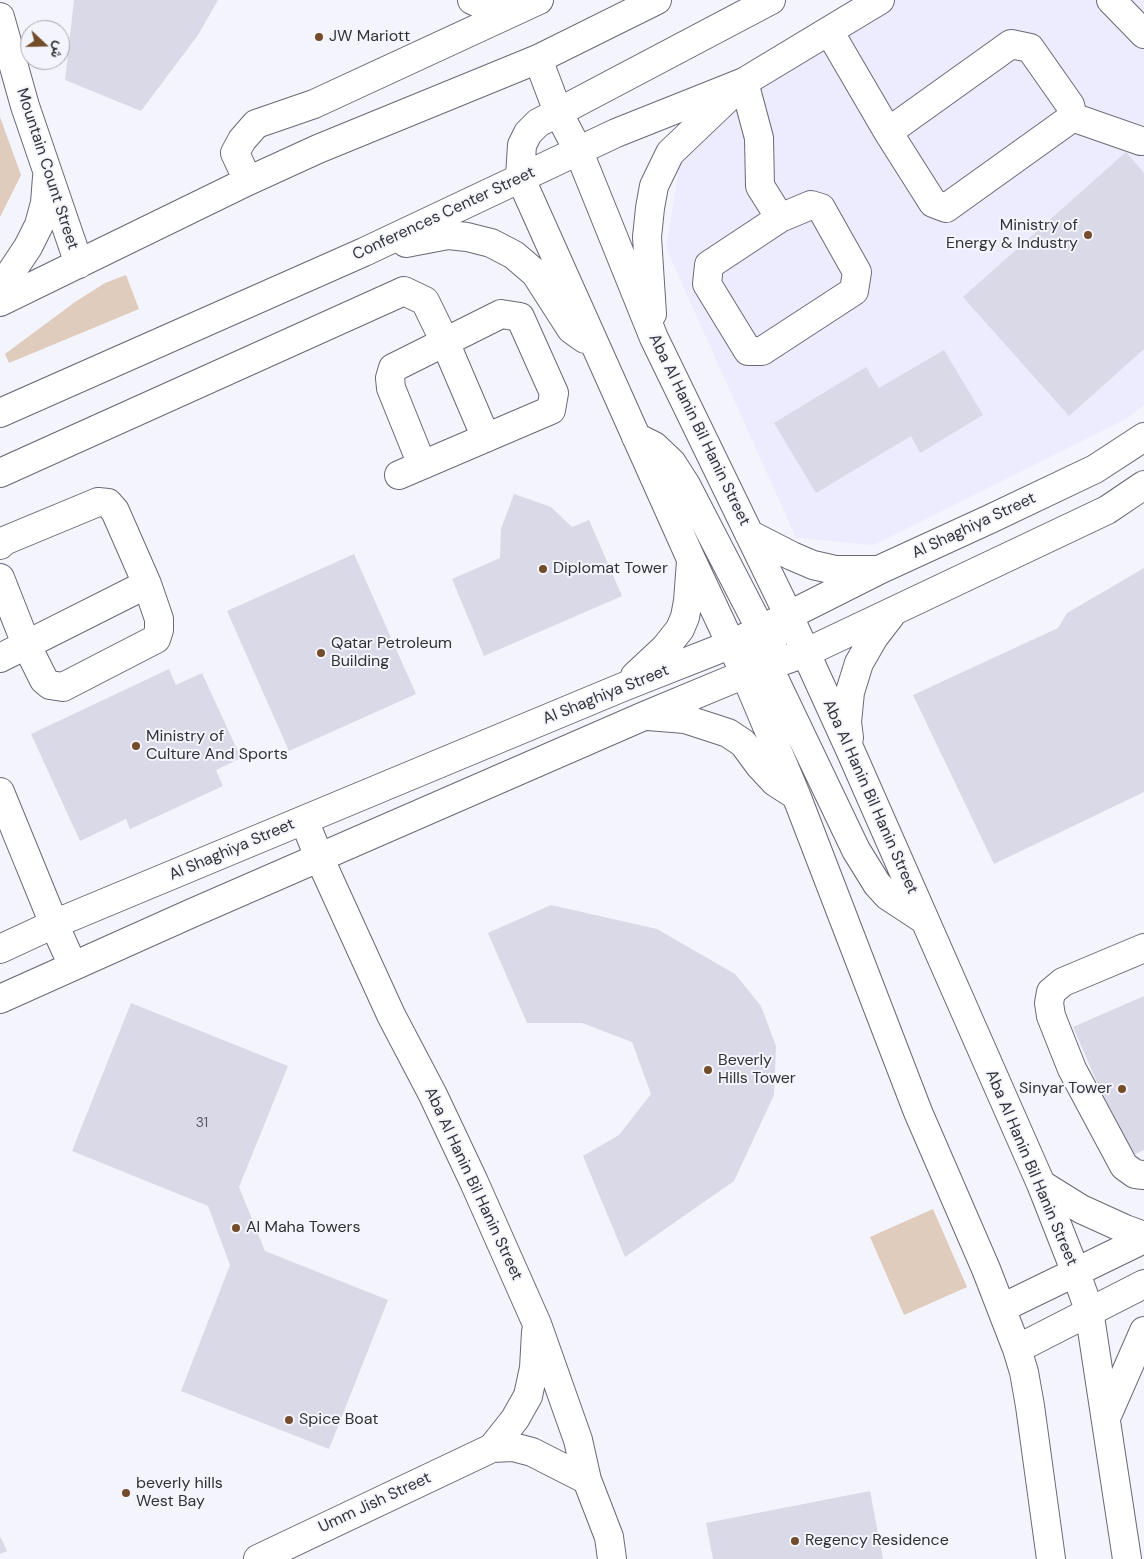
<!DOCTYPE html>
<html>
<head>
<meta charset="utf-8">
<style>
  body { margin:0 }
  #map { position:relative; width:1144px; height:1559px; overflow:hidden; background:#f4f4fd; font-family:"DM Sans",Vazirmatn,sans-serif }
  canvas { display:block }
  .north { position:absolute; left:20px; top:20px; width:50px; height:50px; box-sizing:border-box; background:#f4f4fd; border:1px solid #a6a6ae; border-radius:50%; rotate:111deg; font-size:14px; font-weight:700; line-height:20px; text-align:center; color:#313237 }
  .north::after { content:''; display:block; margin:auto; width:18px; height:22px; background:#734c2a; clip-path:polygon(50% 0,100% 100%,50% 72%,0 100%) }
</style>
</head>
<body>
<div id="map">
<canvas width="1144" height="1559"></canvas>
<div class="north">ش</div>
</div>
<script>
const context = document.querySelector('canvas').getContext('2d');
context.lineJoin = 'round';
function fillPath(path, color) { context.fillStyle = color; context.fill(path, 'evenodd'); }
const toPath = rows => new Path2D(rows.map(r => 'M' + r).join(''));
function stroke(path, color, width, dash) { context.strokeStyle = color; context.lineWidth = width; context.lineCap = dash ? 'butt' : 'round'; context.setLineDash(dash || []); context.stroke(path); }
function drawText(font, color, halo, rows, align = 'center') {
  context.font = font + ' "DM Sans",sans-serif'; context.lineWidth = 4; context.setLineDash([]); context.textBaseline = 'middle'; context.strokeStyle = halo; context.fillStyle = color; for (const [text, x, y, turn = 0] of rows) {
    context.save(); context.translate(x, y); context.rotate((+turn || 0) * Math.PI / 180); context.textAlign = isNaN(turn) ? turn : align; if (halo) context.strokeText(text, 0, 0); context.fillText(text, 0, 0); context.restore();
  }
}
fillPath(toPath([
  [894,0,1144,0,1144,405,1128,418,874,545,796,538,666,248,682,150,753,88]
]), '#ececfe');
fillPath(toPath([
  [0,117,21,175,0,217],
  [126,275,139,309,9,363,5,354,21,342,75,302,105,283],
  [933,1209,967,1287,904,1315,870,1237]
]), '#e0ccbd');
fillPath(toPath([
  [74,0,218,0,198,35,141,111,65,80],
  [1126,152,1144,173,1144,349,1069,416,963,297],
  [944,350,983,415,920,453,911,436,816,493,774,423,866,367,879,388],
  [514,494,551,507,572,527,589,520,622,596,484,656,452,579,500,558,501,529],
  [354,554,416,694,289,751,227,611],
  [1144,568,1144,792,994,864,913,695,1058,628,1067,613],
  [169,669,176,685,202,673,241,758,216,770,223,786,130,829,126,819,80,841,31,734],
  [551,905,657,929,735,974,761,1006,776,1046,774,1095,734,1181,625,1257,583,1156,619,1135,651,1094,632,1042,582,1023,527,1023,488,933],
  [1144,996,1144,1150,1129,1157,1073,1027],
  [131,1003,288,1066,239,1187,265,1251,388,1300,329,1449,181,1391,230,1265,208,1206,72,1151],
  [870,1491,883,1559,713,1559,706,1523],
  [0,1536,7,1551,0,1554]
]), '#d9d9e8');
const minor = toPath([
  [472,0,505,15],
  [771,0,538,123,528,133,522,145,520,177,691,559,745,674,796,795,918,1112,986,1269,1017,1349,1024,1372,1030,1406,1051,1559],
  [1111,0,1144,34],
  [0,17,25,106,79,264],
  [829,31,888,132,933,203,946,208,1073,117,1070,105,1030,48,1011,44,888,132],
  [538,59,558,112,579,152,654,338,789,616,851,752,1041,1184,1076,1273,1089,1310,1127,1559],
  [744,82,759,138,760,186,780,218,811,205,821,208,857,272,854,291,762,351,748,351,707,284,709,265,780,218],
  [1072,117,1141,141],
  [248,181,235,153,242,140,256,124,314,104,539,0],
  [406,243,448,235,467,237,491,243,514,255,535,273,571,329,585,339],
  [0,286,10,274,28,247,39,225,45,203,47,177],
  [0,302,248,181,318,149,538,59,657,0],
  [652,314,647,237,650,208,654,186,670,153,736,90],
  [0,413,364,252,616,133,744,82,880,0],
  [636,437,654,446,672,463,686,485,761,630,772,643],
  [0,473,404,291,425,301,445,342,486,438],
  [399,475,551,410,554,393,520,317,501,314,393,368,390,378,391,388,422,465],
  [749,534,792,556,813,565,835,570,874,570],
  [0,545,4,541,98,502,108,503,115,511,147,584,159,619,159,630,156,639,63,687,50,685,44,680,26,644,0,578],
  [756,654,768,666,856,850,877,884,888,896,923,919],
  [0,658,147,584],
  [635,676,665,648,680,629,685,617,688,601,691,561],
  [648,716,685,719,728,733,743,743,760,766,775,782,795,795],
  [849,738,847,722,850,692,859,663,874,637,891,615],
  [0,792,54,924,73,966],
  [304,820,319,857,391,1015,433,1095,474,1182,537,1324,578,1440,587,1480,609,1537,612,1559],
  [1144,948,1063,982,1051,992,1049,1003,1051,1016,1072,1069,1124,1166,1135,1174,1144,1175],
  [0,949,54,924,623,687,732,644,881,569,990,519,1095,469,1144,437],
  [0,999,192,913,644,716,745,674,805,653,1107,510,1144,485],
  [1041,1184,1081,1209,1125,1229,1144,1236],
  [1002,1308,1144,1239],
  [1017,1349,1144,1284],
  [1106,1418,1144,1331],
  [492,1448,515,1419,528,1396,534,1368,536,1332],
  [258,1559,492,1448,513,1447,532,1452,587,1480]
]);
stroke(minor, '#696976', 30);
stroke(minor, '#fff', 28);
for (const [x, y, r, color] of [
  [319,37,5,"#734c2a"],
  [1088,235,5,"#734c2a"],
  [543,569,5,"#734c2a"],
  [321,653,5,"#734c2a"],
  [136,746,5,"#734c2a"],
  [708,1070,5,"#734c2a"],
  [1122,1089,5,"#734c2a"],
  [236,1228,5,"#734c2a"],
  [289,1420,5,"#734c2a"],
  [126,1493,5,"#734c2a"],
  [795,1541,5,"#734c2a"]
]) { const dot = new Path2D(); dot.arc(x, y, r, 0, 2 * Math.PI); context.fillStyle = color; context.fill(dot); stroke(dot, '#f4f4fd', 2); }
drawText('14px', '#5b5c63', null, [
  ["31",202,1123]
]);
drawText('16px', '#313237', '#f4f4fd', [
  ["JW Mariott",329,37],
  ["Ministry of",1078,226,"right"],
  ["Energy & Industry",1078,244,"right"],
  ["Diplomat Tower",553,569],
  ["Qatar Petroleum",331,644],
  ["Building",331,662],
  ["Ministry of",146,737],
  ["Culture And Sports",146,755],
  ["Beverly",718,1061],
  ["Hills Tower",718,1079],
  ["Sinyar Tower",1112,1089,"right"],
  ["Al Maha Towers",246,1228],
  ["Spice Boat",299,1420],
  ["beverly hills",136,1484],
  ["West Bay",136,1502],
  ["Regency Residence",805,1541]
], 'left');
drawText('16px', '#313237', '#f4f4fd', [
  ["Mountain Count Street",47,169,72],
  ["Conferences Center Street",444,214,-25],
  ["Aba Al Hanin Bil Hanin Street",699,430,64],
  ["Al Shaghiya Street",974,526,-25],
  ["Al Shaghiya Street",606,695,-22],
  ["Aba Al Hanin Bil Hanin Street",870,797,66],
  ["Al Shaghiya Street",232,850,-23],
  ["Aba Al Hanin Bil Hanin Street",1031,1168,67],
  ["Aba Al Hanin Bil Hanin Street",473,1184,65],
  ["Umm Jish Street",375,1503,-25]
]);
</script>
</body>
</html>
